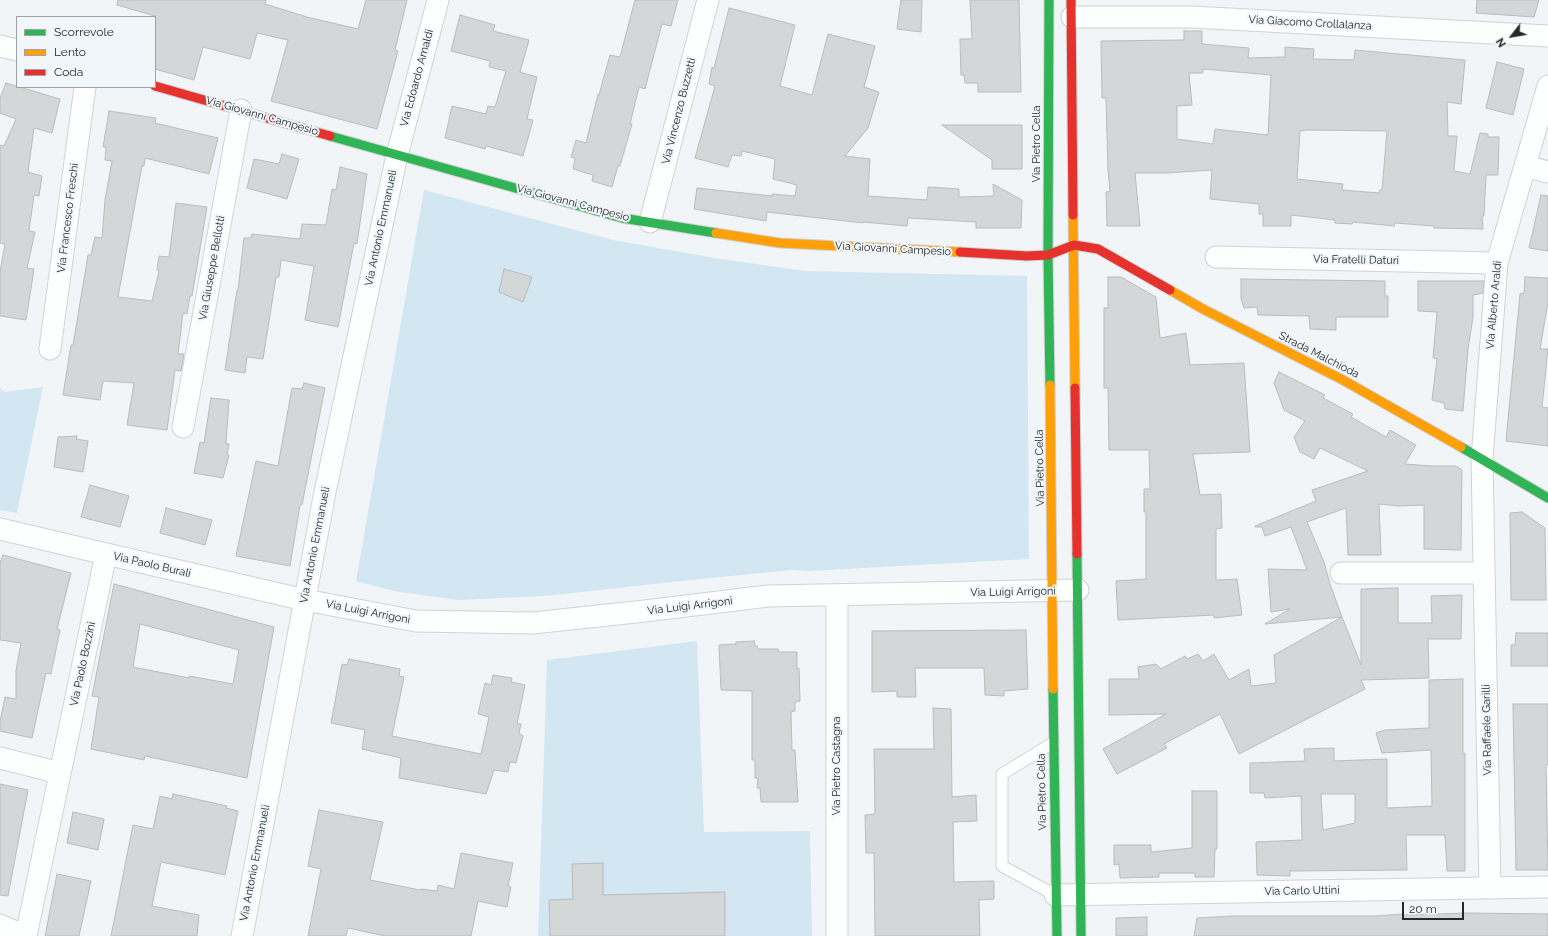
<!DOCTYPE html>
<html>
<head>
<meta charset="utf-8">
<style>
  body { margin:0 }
  #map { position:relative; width:1548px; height:936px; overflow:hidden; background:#f2f5f7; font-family:Raleway,sans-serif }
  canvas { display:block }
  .legend { position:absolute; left:16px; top:16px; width:140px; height:72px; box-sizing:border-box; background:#f0f6f9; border:1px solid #9fa3a5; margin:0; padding:5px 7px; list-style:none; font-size:12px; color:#252728 }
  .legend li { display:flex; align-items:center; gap:8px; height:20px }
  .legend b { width:20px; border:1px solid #9fa3a5 }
  .north { position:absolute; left:1492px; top:16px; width:40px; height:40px; -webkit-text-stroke:3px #f0f6f9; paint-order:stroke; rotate:239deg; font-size:11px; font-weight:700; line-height:16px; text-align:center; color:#252728 }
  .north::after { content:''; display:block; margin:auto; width:14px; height:18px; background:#252728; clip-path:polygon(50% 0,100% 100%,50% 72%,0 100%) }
  .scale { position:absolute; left:1402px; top:902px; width:62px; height:18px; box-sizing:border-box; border:2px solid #252728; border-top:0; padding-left:5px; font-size:12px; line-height:14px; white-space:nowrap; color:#252728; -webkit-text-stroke:3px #f0f6f9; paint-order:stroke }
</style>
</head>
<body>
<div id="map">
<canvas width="1548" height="936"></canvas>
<ul class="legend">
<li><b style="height:5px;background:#30b455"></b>Scorrevole</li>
<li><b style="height:5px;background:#ff9f0a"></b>Lento</li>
<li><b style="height:5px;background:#e5322d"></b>Coda</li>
</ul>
<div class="north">N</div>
<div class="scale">20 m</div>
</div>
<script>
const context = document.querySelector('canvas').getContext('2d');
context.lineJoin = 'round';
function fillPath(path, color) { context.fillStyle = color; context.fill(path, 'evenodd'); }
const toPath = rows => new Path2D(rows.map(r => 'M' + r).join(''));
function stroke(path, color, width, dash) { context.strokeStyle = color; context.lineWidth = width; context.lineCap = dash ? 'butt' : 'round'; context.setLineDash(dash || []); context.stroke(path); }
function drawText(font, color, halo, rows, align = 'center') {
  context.font = font + ' Raleway,sans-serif'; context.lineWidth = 4; context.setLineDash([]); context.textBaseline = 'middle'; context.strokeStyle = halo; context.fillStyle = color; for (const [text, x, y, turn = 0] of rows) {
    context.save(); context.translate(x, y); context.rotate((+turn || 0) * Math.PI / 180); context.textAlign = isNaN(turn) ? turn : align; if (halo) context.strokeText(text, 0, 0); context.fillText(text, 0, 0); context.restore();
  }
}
fillPath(toPath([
  [424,190,613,240,720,259,806,271,1027,276,1029,559,809,571,793,570,700,579,545,596,458,600,394,591,356,581],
  [43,387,17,513,0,510,0,388,5,392],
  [697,641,704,832,810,831,812,936,538,936,547,660]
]), '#d2e7f2');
const building = toPath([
  [118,0,266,0,265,4,307,17,358,29,366,0,407,0,395,50,398,51,377,129,271,101,288,40,257,33,250,59,203,47,194,80,155,69,155,16,117,5,118,0],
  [635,0,678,0,671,26,662,24,645,89,639,87,630,124,632,124,620,166,618,166,612,187,592,181,593,175,573,169,575,158,571,157,576,140,586,143,598,94,599,95,610,55,620,57,635,0],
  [901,0,922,0,921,32,897,29,901,0],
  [970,0,1019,0,1021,92,978,92,978,83,965,83,964,75,961,75,960,39,972,39,970,0],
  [1477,0,1539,0,1534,17,1476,13,1477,0],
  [729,8,795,25,780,86,812,95,828,34,875,46,864,87,879,92,868,128,845,156,870,159,868,196,927,200,928,187,959,189,959,197,994,196,993,184,1022,200,1021,228,976,228,976,222,908,218,907,226,863,222,863,223,767,212,766,221,694,209,697,188,772,196,772,194,795,196,797,185,773,179,775,159,742,151,741,156,732,155,728,167,695,158,715,86,709,84,712,67,714,68,729,8],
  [460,15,495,25,493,31,529,40,520,72,537,77,527,119,533,120,523,156,486,146,485,149,445,138,452,106,486,114,488,106,495,107,506,71,489,67,490,61,451,51,460,15],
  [1184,31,1202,31,1202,44,1249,48,1248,58,1285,57,1285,47,1314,49,1313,59,1354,60,1355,50,1465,60,1461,104,1447,102,1448,136,1457,136,1454,171,1470,174,1480,133,1488,134,1488,137,1499,137,1498,175,1486,175,1484,216,1482,216,1483,229,1434,228,1434,226,1395,223,1394,226,1353,222,1352,224,1335,223,1335,220,1291,215,1291,226,1263,226,1263,214,1259,214,1259,204,1210,199,1212,170,1167,173,1135,173,1140,226,1107,226,1106,192,1110,191,1108,170,1106,98,1102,98,1101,41,1184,40,1184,31],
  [1203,69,1271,75,1268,135,1215,129,1213,144,1177,139,1177,106,1192,105,1189,73,1203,73,1203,69],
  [1307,130,1387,131,1382,190,1380,190,1379,193,1342,190,1343,184,1297,179,1300,131,1307,130],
  [1497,62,1524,69,1513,115,1486,108,1497,62],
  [6,83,60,99,52,133,34,128,28,172,42,176,39,196,34,195,29,231,35,232,27,268,34,269,26,320,0,316,0,272,5,244,0,243,0,145,4,146,16,119,0,113,0,98,6,83],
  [109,111,156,118,155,123,218,138,209,174,145,158,144,166,142,166,118,297,152,301,159,271,157,270,159,256,169,257,176,203,207,207,192,296,190,296,187,314,183,313,178,354,184,354,181,371,175,370,167,430,127,425,134,383,103,381,100,400,63,395,71,345,73,345,88,255,91,255,95,237,102,238,105,200,112,161,105,160,106,147,103,147,109,111],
  [942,125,1022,125,1022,169,992,169,992,160,942,125],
  [282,154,299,159,287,199,247,188,254,159,279,164,282,154],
  [340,167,367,174,357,244,354,243,338,327,305,320,314,266,281,260,279,277,276,277,263,359,247,357,245,373,225,370,237,290,238,290,244,238,251,238,252,234,300,239,302,224,326,225,332,189,336,190,340,167],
  [1541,195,1548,196,1548,251,1529,248,1541,195],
  [504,269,532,277,523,302,499,292,504,269],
  [1108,277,1121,277,1156,297,1160,338,1186,333,1190,365,1244,363,1250,452,1193,454,1200,495,1221,494,1222,528,1216,529,1216,580,1237,579,1242,615,1214,618,1214,615,1118,620,1116,581,1146,579,1146,512,1144,512,1144,489,1150,489,1149,450,1109,450,1108,388,1104,388,1104,308,1108,308,1108,277],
  [1525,277,1548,278,1548,302,1540,349,1548,349,1542,407,1548,408,1548,446,1506,441,1520,294,1524,293,1525,277],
  [1241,279,1385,281,1385,296,1388,296,1388,317,1336,317,1336,330,1310,329,1309,316,1258,315,1257,307,1244,308,1241,299,1241,279],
  [1418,281,1484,281,1483,293,1473,295,1473,317,1468,349,1463,411,1445,409,1444,403,1432,400,1437,359,1433,358,1437,312,1418,311,1418,281],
  [1279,372,1325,395,1323,398,1353,414,1351,417,1386,437,1390,430,1416,445,1405,464,1431,466,1456,466,1462,470,1461,550,1424,549,1424,505,1399,506,1379,504,1381,555,1348,555,1346,508,1307,522,1324,562,1330,584,1342,617,1265,624,1290,609,1271,612,1268,569,1307,570,1291,527,1265,536,1262,527,1255,527,1255,526,1316,501,1312,490,1368,471,1320,448,1314,459,1300,452,1294,437,1305,421,1284,410,1274,383,1279,372],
  [304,383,325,388,302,505,300,505,290,566,236,556,256,461,278,466,292,388,302,389,304,383],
  [211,398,229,400,226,444,229,444,227,455,229,455,223,478,194,473,200,442,204,443,211,398],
  [77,436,76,439,88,441,83,472,54,467,58,437,77,436],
  [90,485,129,496,120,527,81,517,90,485],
  [166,508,212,520,205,545,160,533,166,508],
  [1522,512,1545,528,1546,600,1511,600,1510,513,1522,512],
  [3,555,71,573,57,629,60,630,51,674,46,673,32,738,0,731,0,722,5,697,16,699,16,670,21,643,0,640,0,563,3,555],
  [114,584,274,627,247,778,145,756,144,760,91,749,99,697,92,696,114,584],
  [140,624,239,650,233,684,189,676,189,678,133,667,140,624],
  [1398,588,1398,623,1432,623,1431,596,1462,595,1461,639,1428,639,1429,678,1361,680,1365,689,1239,754,1220,714,1164,744,1167,748,1117,774,1103,749,1166,714,1109,715,1109,679,1139,679,1138,667,1156,664,1161,669,1185,656,1187,659,1198,654,1203,661,1214,654,1229,680,1249,669,1251,686,1276,683,1274,655,1342,617,1361,665,1361,589,1398,588],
  [1026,630,1028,689,1004,691,1004,696,985,695,984,668,915,668,916,697,897,697,897,691,872,692,872,631,1026,630],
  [1516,633,1548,633,1548,666,1511,666,1511,645,1515,645,1516,633],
  [754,641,755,646,757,646,758,649,778,649,779,652,797,652,797,669,799,668,800,701,795,702,795,711,791,712,792,750,795,750,798,802,761,802,760,788,757,788,758,778,755,778,755,760,752,760,752,691,721,690,719,645,736,644,736,642,754,641],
  [349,659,400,669,399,676,404,677,392,736,481,754,489,717,478,714,485,683,491,685,493,675,512,678,511,682,525,685,517,724,521,724,519,733,523,736,516,763,510,762,508,772,494,770,486,794,399,778,401,758,362,749,365,730,331,723,342,664,347,665,349,659],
  [1463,679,1463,754,1465,753,1465,871,1447,871,1445,835,1406,835,1407,870,1290,871,1290,876,1257,875,1256,842,1302,840,1301,796,1265,798,1264,793,1250,793,1250,763,1305,761,1304,749,1334,748,1334,761,1387,759,1387,808,1432,806,1431,750,1382,753,1376,733,1385,730,1429,728,1429,680,1463,679],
  [1321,794,1355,794,1355,823,1323,830,1321,794],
  [1513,704,1548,704,1548,765,1546,765,1548,870,1516,870,1513,704],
  [933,708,951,709,952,797,976,795,977,821,953,822,954,882,994,881,994,899,979,900,980,936,875,936,874,853,866,853,865,815,875,814,874,749,934,749,933,708],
  [0,784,28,790,8,896,0,895,0,784],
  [1192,791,1217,791,1217,849,1215,849,1214,877,1195,877,1195,873,1159,873,1159,877,1120,878,1119,864,1114,865,1114,845,1151,845,1151,852,1192,848,1192,791],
  [173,794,227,806,226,808,238,811,225,875,161,862,152,906,199,915,197,936,111,936,133,825,153,829,160,796,172,799,173,794],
  [319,810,383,822,370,880,420,890,421,889,437,891,438,885,454,889,461,853,513,863,508,886,511,887,507,907,478,901,471,936,385,936,348,928,346,936,308,936,321,869,308,866,319,810],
  [73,812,104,819,98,850,67,843,73,812],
  [603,863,603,895,725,892,725,936,550,936,549,900,573,899,572,864,603,863],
  [57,874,91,881,79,936,45,936,57,874],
  [1467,913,1548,914,1548,936,1194,936,1197,918,1233,916,1376,916,1403,914,1403,915,1467,913],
  [1147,917,1147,936,1116,936,1116,918,1147,917]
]);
fillPath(building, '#d4d7d8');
stroke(building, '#b9bbbc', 1);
const lane = toPath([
  [1053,743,1002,774,1002,866,1055,895]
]);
const street = toPath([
  [1072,17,1192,17,1548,36],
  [0,46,17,50],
  [1525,166,1548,172],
  [650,222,708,0],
  [1216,257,1497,263],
  [50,349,85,87],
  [183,427,241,110],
  [0,529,106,554,305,600,416,621,533,623,645,611,768,596,1078,590],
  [1341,573,1484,573],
  [837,595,837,936],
  [0,758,60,773],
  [1490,888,1482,459,1497,263,1548,86],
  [1055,895,1548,887],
  [0,925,25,936],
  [26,936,106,554],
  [242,936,325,492,397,155,438,0]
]);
const fast = toPath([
  [1049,0,1048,255,1050,385],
  [330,136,622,218,716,233],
  [1461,447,1548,498],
  [1077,554,1081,936],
  [1053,689,1057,936]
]);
const slow = toPath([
  [1073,215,1075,388],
  [716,233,780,243,960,252],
  [1170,290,1203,309,1343,380,1461,447],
  [1050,385,1053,689]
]);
const jam = toPath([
  [1071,0,1073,215],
  [155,86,330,136],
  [960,252,1027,256,1048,255,1074,245,1098,249,1170,290],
  [1075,388,1077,554]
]);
stroke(lane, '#d0d2d4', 13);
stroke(street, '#d0d2d4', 23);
stroke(fast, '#d0d2d4', 11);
stroke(slow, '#d0d2d4', 11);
stroke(jam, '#d0d2d4', 11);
stroke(lane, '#fdfefe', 11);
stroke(street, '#fdfefe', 21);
stroke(fast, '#30b455', 9);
stroke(slow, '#ff9f0a', 9);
stroke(jam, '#e5322d', 9);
drawText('11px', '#252728', '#f0f6f9', [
  ["Via Giacomo Crollalanza",1310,23,3],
  ["Via Edoardo Amaldi",417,78,-75],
  ["Via Vincenzo Buzzetti",679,111,-76],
  ["Via Giovanni Campesio",262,116,16],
  ["Via Pietro Cella",1037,144,-90],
  ["Via Giovanni Campesio",573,203,15],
  ["Via Francesco Freschi",68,218,-83],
  ["Via Antonio Emmanueli",381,228,-78],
  ["Via Giovanni Campesio",893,249,3],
  ["Via Fratelli Daturi",1356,260,1],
  ["Via Giuseppe Bellotti",212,268,-80],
  ["Via Alberto Araldi",1494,305,-85],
  ["Strada Malchioda",1319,355,27],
  ["Via Pietro Cella",1040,468,-91],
  ["Via Antonio Emmanueli",315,545,-79],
  ["Via Paolo Burali",152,565,13],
  ["Via Luigi Arrigoni",1013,592,-1],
  ["Via Luigi Arrigoni",690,606,-7],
  ["Via Luigi Arrigoni",368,612,11],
  ["Via Paolo Bozzini",83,664,-78],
  ["Via Raffaele Garilli",1487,730,-91],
  ["Via Pietro Castagna",837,766,-90],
  ["Via Pietro Cella",1042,792,-91],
  ["Via Antonio Emmanueli",255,863,-79],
  ["Via Carlo Uttini",1302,891,-1]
]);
</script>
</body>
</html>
